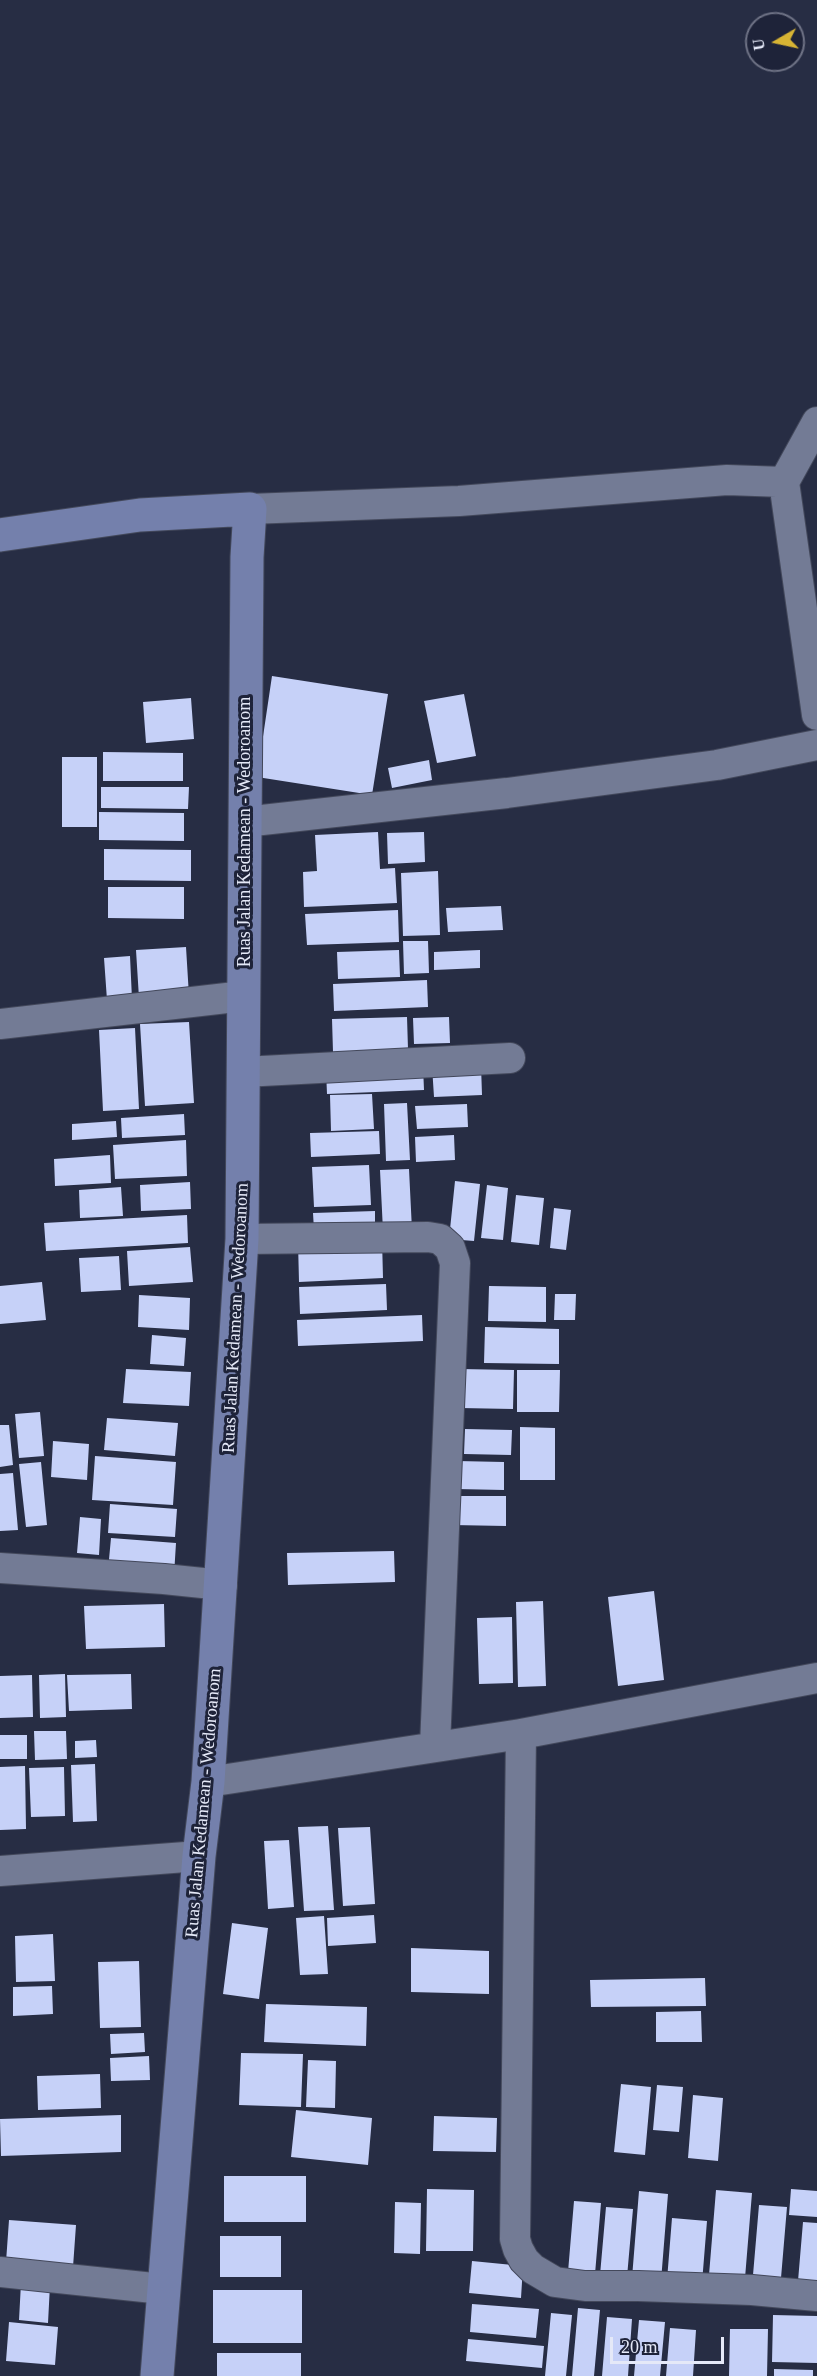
<!DOCTYPE html>
<html>
<head>
<meta charset="utf-8">
<style>
  body { margin:0 }
  #map { position:relative; width:817px; height:2376px; overflow:hidden; background:#272d44; font-family:"Times New Roman",serif }
  canvas { display:block }
  .north { position:absolute; left:745px; top:12px; width:60px; height:60px; box-sizing:border-box; background:#1e2339; border:2px solid #6e7285; border-radius:50%; rotate:261deg; font-size:16px; font-weight:700; line-height:24px; text-align:center; color:#e5e9f8 }
  .north::after { content:''; display:block; margin:auto; width:21px; height:27px; background:#d7b434; clip-path:polygon(50% 0,100% 100%,50% 72%,0 100%) }
  .scale { position:absolute; left:610px; top:2337px; width:114px; height:27px; box-sizing:border-box; border:3px solid #e5e9f8; border-top:0; padding-left:8px; font-size:18px; line-height:21px; white-space:nowrap; color:#e5e9f8; -webkit-text-stroke:4px #1e2339; paint-order:stroke }
</style>
</head>
<body>
<div id="map">
<canvas width="817" height="2376"></canvas>
<div class="north">U</div>
<div class="scale">20 m</div>
</div>
<script>
const context = document.querySelector('canvas').getContext('2d');
context.lineJoin = 'round';
function fillPath(path, color) { context.fillStyle = color; context.fill(path, 'evenodd'); }
const toPath = rows => new Path2D(rows.map(r => 'M' + r).join(''));
function stroke(path, color, width, dash) { context.strokeStyle = color; context.lineWidth = width; context.lineCap = dash ? 'butt' : 'round'; context.setLineDash(dash || []); context.stroke(path); }
function drawText(font, color, halo, rows, align = 'center') {
  context.font = font + ' "Times New Roman",serif'; context.lineWidth = 6; context.setLineDash([]); context.textBaseline = 'middle'; context.strokeStyle = halo; context.fillStyle = color; for (const [text, x, y, turn = 0] of rows) {
    context.save(); context.translate(x, y); context.rotate((+turn || 0) * Math.PI / 180); context.textAlign = isNaN(turn) ? turn : align; if (halo) context.strokeText(text, 0, 0); context.fillText(text, 0, 0); context.restore();
  }
}
fillPath(toPath([
  [272,676,388,694,372,795,257,777],
  [464,694,476,756,437,763,424,701],
  [191,698,194,739,146,743,143,702],
  [103,752,183,753,183,781,103,781],
  [62,757,97,757,97,827,62,827],
  [429,760,432,780,392,788,388,768],
  [101,787,189,787,188,809,101,808],
  [99,812,184,813,184,841,99,840],
  [378,832,380,869,395,868,397,903,304,907,303,872,317,871,315,835],
  [424,832,425,862,388,864,387,833],
  [104,849,191,850,191,881,104,880],
  [438,871,440,935,403,936,401,873],
  [108,887,184,887,184,919,108,918],
  [501,906,503,930,448,932,446,908],
  [398,910,399,942,307,945,305,914],
  [403,941,428,941,429,973,404,974],
  [186,947,189,996,139,998,136,950],
  [399,950,400,977,338,979,337,952],
  [480,950,480,968,434,970,434,952],
  [130,956,132,999,107,1000,104,958],
  [427,980,428,1007,334,1011,333,984],
  [407,1017,408,1049,333,1052,332,1019],
  [449,1017,450,1043,414,1044,413,1018],
  [189,1022,194,1103,145,1106,140,1024],
  [135,1028,139,1109,103,1111,99,1030],
  [481,1065,482,1095,434,1097,432,1066],
  [423,1066,424,1090,327,1094,326,1070],
  [372,1094,374,1129,331,1131,330,1095],
  [407,1103,410,1160,386,1161,384,1104],
  [467,1104,468,1127,417,1129,415,1106],
  [184,1114,185,1135,122,1138,121,1118],
  [116,1121,117,1137,72,1140,72,1124],
  [379,1131,380,1154,311,1157,310,1133],
  [454,1135,455,1160,416,1162,415,1137],
  [186,1140,187,1176,115,1179,113,1145],
  [110,1155,111,1183,55,1186,54,1159],
  [369,1165,371,1205,314,1207,312,1167],
  [409,1169,412,1230,383,1231,380,1170],
  [455,1181,480,1184,474,1241,449,1239],
  [190,1182,191,1209,141,1211,140,1185],
  [487,1185,508,1188,503,1240,481,1238],
  [121,1187,123,1216,80,1218,79,1190],
  [516,1195,544,1198,539,1245,511,1242],
  [554,1208,571,1210,566,1250,550,1248],
  [375,1211,375,1228,314,1230,313,1213],
  [187,1215,188,1243,46,1251,44,1223],
  [382,1239,383,1278,299,1282,298,1242],
  [190,1247,193,1282,129,1286,127,1251],
  [119,1256,121,1290,81,1292,79,1258],
  [42,1282,46,1320,0,1324,0,1286],
  [386,1284,387,1310,300,1314,299,1287],
  [489,1286,546,1287,546,1322,488,1321],
  [555,1294,576,1294,575,1320,554,1320],
  [139,1295,190,1298,189,1330,138,1327],
  [422,1315,423,1341,298,1346,297,1320],
  [485,1327,559,1329,559,1364,484,1363],
  [152,1335,186,1338,184,1366,150,1364],
  [126,1369,191,1372,189,1406,123,1403],
  [460,1369,514,1370,513,1409,460,1408],
  [517,1370,560,1370,559,1412,517,1412],
  [40,1412,44,1456,19,1458,15,1414],
  [107,1418,178,1423,175,1456,104,1450],
  [0,1425,9,1425,13,1465,0,1467],
  [520,1427,555,1428,555,1480,520,1480],
  [465,1429,512,1430,511,1455,464,1454],
  [53,1441,89,1444,87,1480,51,1477],
  [95,1456,176,1462,173,1505,92,1500],
  [457,1461,504,1462,504,1490,456,1489],
  [41,1462,47,1525,26,1527,19,1464],
  [13,1473,18,1530,0,1531,0,1474],
  [452,1496,506,1496,506,1526,452,1525],
  [110,1504,177,1509,175,1537,108,1533],
  [80,1517,101,1519,99,1555,77,1553],
  [111,1538,176,1543,174,1575,108,1570],
  [394,1551,395,1582,288,1585,287,1553],
  [654,1591,664,1680,618,1686,608,1597],
  [543,1601,546,1686,518,1687,516,1602],
  [164,1604,165,1647,86,1649,84,1606],
  [512,1617,513,1683,479,1684,477,1618],
  [65,1674,66,1717,40,1718,39,1675],
  [131,1674,132,1709,69,1711,67,1675],
  [32,1675,33,1717,0,1718,0,1676],
  [34,1731,66,1731,67,1759,35,1760],
  [0,1735,27,1735,27,1759,0,1759],
  [96,1740,97,1757,75,1758,75,1741],
  [95,1764,97,1821,73,1822,71,1765],
  [25,1766,26,1829,0,1830,0,1767],
  [64,1767,65,1816,31,1817,29,1768],
  [328,1826,334,1910,304,1911,298,1827],
  [370,1827,375,1904,343,1906,338,1828],
  [289,1840,294,1907,268,1909,264,1841],
  [374,1915,376,1943,328,1946,327,1918],
  [324,1916,328,1974,300,1975,296,1918],
  [232,1923,268,1928,259,1999,223,1994],
  [53,1934,55,1981,16,1982,15,1936],
  [411,1948,489,1951,489,1994,411,1992],
  [139,1961,141,2027,100,2028,98,1962],
  [705,1978,706,2006,591,2007,590,1980],
  [52,1986,53,2014,13,2016,13,1987],
  [266,2004,367,2007,366,2046,264,2042],
  [701,2011,702,2042,656,2042,656,2012],
  [144,2033,145,2052,111,2054,110,2034],
  [241,2053,303,2054,301,2107,239,2105],
  [149,2056,150,2080,111,2081,110,2058],
  [308,2060,336,2061,335,2108,306,2107],
  [100,2074,101,2108,38,2110,37,2076],
  [621,2084,651,2087,645,2155,614,2152],
  [657,2085,683,2087,679,2132,653,2130],
  [693,2095,723,2098,718,2161,688,2158],
  [296,2110,372,2118,368,2165,291,2157],
  [121,2115,121,2152,1,2156,0,2119],
  [434,2116,497,2118,496,2152,433,2151],
  [224,2176,306,2176,306,2222,224,2222],
  [427,2189,474,2190,473,2251,426,2251],
  [791,2189,817,2191,817,2217,789,2215],
  [716,2190,752,2193,745,2278,709,2275],
  [639,2191,668,2194,661,2281,632,2278],
  [574,2201,601,2203,595,2274,568,2272],
  [395,2202,421,2203,420,2254,394,2253],
  [759,2205,787,2207,781,2278,753,2275],
  [606,2207,633,2209,627,2277,600,2275],
  [672,2218,707,2221,702,2283,667,2280],
  [9,2220,76,2225,73,2267,6,2262],
  [803,2222,817,2223,817,2282,798,2281],
  [220,2236,281,2236,281,2277,220,2277],
  [472,2261,523,2266,521,2298,469,2293],
  [21,2283,50,2285,48,2323,19,2320],
  [213,2290,302,2290,302,2343,213,2343],
  [472,2304,539,2309,536,2338,470,2332],
  [578,2308,600,2310,594,2376,572,2376],
  [551,2313,572,2315,566,2376,545,2376],
  [773,2315,817,2316,817,2363,772,2362],
  [607,2317,632,2319,628,2376,602,2376],
  [639,2320,665,2322,660,2376,634,2376],
  [9,2322,58,2327,55,2365,6,2361],
  [670,2328,696,2330,693,2376,666,2376],
  [730,2329,768,2329,767,2376,729,2376],
  [468,2339,544,2346,542,2368,466,2361],
  [217,2353,301,2353,301,2376,217,2376],
  [774,2369,813,2370,813,2376,774,2376]
]), '#c6d1f8');
const street = toPath([
  [817,422,784,482,817,715],
  [250,509,459,501,727,480,784,482],
  [244,822,507,793,717,765,817,745],
  [0,1024,244,996],
  [243,1072,510,1058],
  [242,1239,428,1237,440,1239,450,1248,455,1263,435,1746],
  [0,1568,164,1579,222,1585],
  [521,1734,515,2239,518,2249,524,2260,533,2269,555,2282,585,2286,638,2286,752,2290,817,2296],
  [208,1782,521,1734,817,1678],
  [0,1871,199,1856],
  [0,2272,163,2289]
]);
const secondary = toPath([
  [0,535,140,515,250,509,247,557,242,1239,208,1782,199,1856,157,2376]
]);
stroke(street, '#43485b', 32);
stroke(secondary, '#43485b', 35);
stroke(street, '#737b95', 30);
stroke(secondary, '#7480ac', 33);
drawText('18px', '#e5e9f8', '#1e2339', [
  ["Ruas Jalan Kedamean - Wedoroanom",245,832,-90],
  ["Ruas Jalan Kedamean - Wedoroanom",236,1318,-87],
  ["Ruas Jalan Kedamean - Wedoroanom",204,1803,-85]
]);
</script>
</body>
</html>
